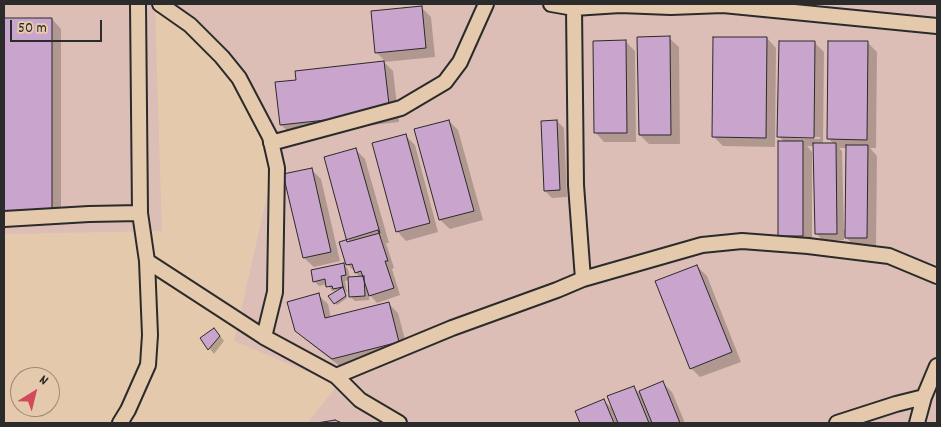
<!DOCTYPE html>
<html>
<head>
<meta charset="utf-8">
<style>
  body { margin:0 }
  #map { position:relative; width:941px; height:427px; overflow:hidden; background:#e5c9ac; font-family:Dekko,sans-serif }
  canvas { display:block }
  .frame { position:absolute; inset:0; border:5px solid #2b2b2b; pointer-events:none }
  .north { position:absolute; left:10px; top:367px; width:50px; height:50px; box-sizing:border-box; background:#e5c9ac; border:1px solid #9b8a78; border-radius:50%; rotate:36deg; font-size:14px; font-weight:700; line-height:20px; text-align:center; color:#2b2b2b }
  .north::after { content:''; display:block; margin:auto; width:18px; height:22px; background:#d1495b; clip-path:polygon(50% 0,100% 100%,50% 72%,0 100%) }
  .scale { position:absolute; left:10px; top:20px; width:92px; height:22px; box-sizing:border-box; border:2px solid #2b2b2b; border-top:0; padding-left:6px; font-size:15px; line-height:18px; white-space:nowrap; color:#2b2b2b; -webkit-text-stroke:4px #e5c9ac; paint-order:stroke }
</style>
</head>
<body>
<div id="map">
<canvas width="941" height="427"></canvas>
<div class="frame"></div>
<div class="north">N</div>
<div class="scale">50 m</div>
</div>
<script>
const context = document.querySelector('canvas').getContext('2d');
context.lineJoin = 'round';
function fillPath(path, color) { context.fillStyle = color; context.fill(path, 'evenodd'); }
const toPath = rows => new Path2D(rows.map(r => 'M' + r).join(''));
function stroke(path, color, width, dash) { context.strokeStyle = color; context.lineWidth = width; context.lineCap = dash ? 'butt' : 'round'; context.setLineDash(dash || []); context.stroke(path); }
fillPath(toPath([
  [4,4,937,4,937,423,307,423,338,385,234,341,278,148,223,60,155,10,162,231,4,234]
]), '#ddbeb6');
fillPath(toPath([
  [422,8,431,17,435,57,384,62,393,71,399,122,291,134,281,125,297,81,296,72,386,62,376,52],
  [4,19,52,19,61,29,61,223,4,223],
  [669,38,679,47,680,144,649,144,640,135],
  [767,38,776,48,775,147,723,146,713,136],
  [626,42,635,51,636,142,604,142,595,132],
  [815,43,824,52,823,144,834,144,828,138,868,43,877,52,876,148,870,148,877,156,876,247,855,247,844,235,844,240,823,241,816,233,815,146,807,146,812,152,812,245,788,245,779,235,784,142,779,136],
  [786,136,820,137,820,139,786,138],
  [839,148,847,148,846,230,844,230,842,151],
  [449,121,458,130,483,220,450,229,440,220,416,130],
  [557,121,564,128,567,197,552,198,545,191],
  [405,135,415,145,438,232,406,241,397,231],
  [356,150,365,159,389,243,386,243,394,268,392,269,400,295,377,303,369,294,369,300,355,301,350,296,349,280,345,281,347,292,345,292,347,298,337,305,330,296,341,289,332,291,327,284,319,286,314,281,343,264,348,269,350,278,361,278,347,264],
  [311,169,321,179,340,261,314,267,304,258],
  [697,266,707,276,741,362,700,377,691,368],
  [318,295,328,304,331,318,388,303,398,313,408,351,342,368,306,340,296,330],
  [219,334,224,341,214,354,202,339],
  [663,383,672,392,685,423,582,423,577,412,604,401,615,411,633,387,643,397]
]), '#0003');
const building = toPath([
  [422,6,426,48,375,53,371,11,422,6],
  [4,18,52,18,52,214,4,214,4,18],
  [670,36,671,135,639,135,637,37,670,36],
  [713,37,767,37,766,138,712,137,713,37],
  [626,40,627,133,594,133,593,41,626,40],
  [779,41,815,41,814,138,777,137,779,41],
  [828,41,868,41,867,140,827,139,828,41],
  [384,61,390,113,280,125,275,82,296,80,295,71,384,61],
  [449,120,474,211,439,220,414,129,449,120],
  [557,120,560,190,544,191,541,121,557,120],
  [406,134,430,223,396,232,372,143,406,134],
  [778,141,803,141,803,236,778,236,778,141],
  [813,143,836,143,837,234,815,234,813,143],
  [846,145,868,145,867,238,845,238,846,145],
  [356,148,380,233,347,242,324,157,356,148],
  [312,168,331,252,303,258,283,174,312,168],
  [378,230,388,261,385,261,394,288,369,296,361,271,355,273,352,264,346,265,339,242,378,230],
  [344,263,346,275,341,276,343,287,333,289,332,286,326,287,325,279,313,282,311,270,344,263],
  [697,265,732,352,690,369,655,281,697,265],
  [364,276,365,296,349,297,348,277,364,276],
  [343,287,346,296,334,304,328,296,343,287],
  [319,293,325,318,389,302,399,342,332,359,295,331,287,302,319,293],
  [214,328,220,336,208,350,200,338,214,328],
  [663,381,680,423,652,423,639,391,663,381],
  [634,386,649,423,618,423,607,396,634,386],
  [604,399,614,423,580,423,575,411,604,399],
  [335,420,342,423,317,423,335,420]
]);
fillPath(building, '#c9a4cc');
stroke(building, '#2b2b2b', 1);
const street = toPath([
  [160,4,190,25,222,57,239,78,270,137,277,168,275,292,264,337],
  [551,4,574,8,620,5,671,7,723,5,937,26],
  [574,8,576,185,583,279],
  [271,143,401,108,445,82,460,62,486,4],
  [4,219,89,214,140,213],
  [147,261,264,337,336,376,360,400,399,423],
  [336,376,452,328,557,290,583,279,702,245,742,241,808,246,889,256,937,276],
  [120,423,128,410,148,365,150,335,147,261,140,213,138,4],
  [837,423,896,404,924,397],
  [917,423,924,397,937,366]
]);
stroke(street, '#2b2b2b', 18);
stroke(street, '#e5c9ac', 14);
</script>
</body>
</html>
